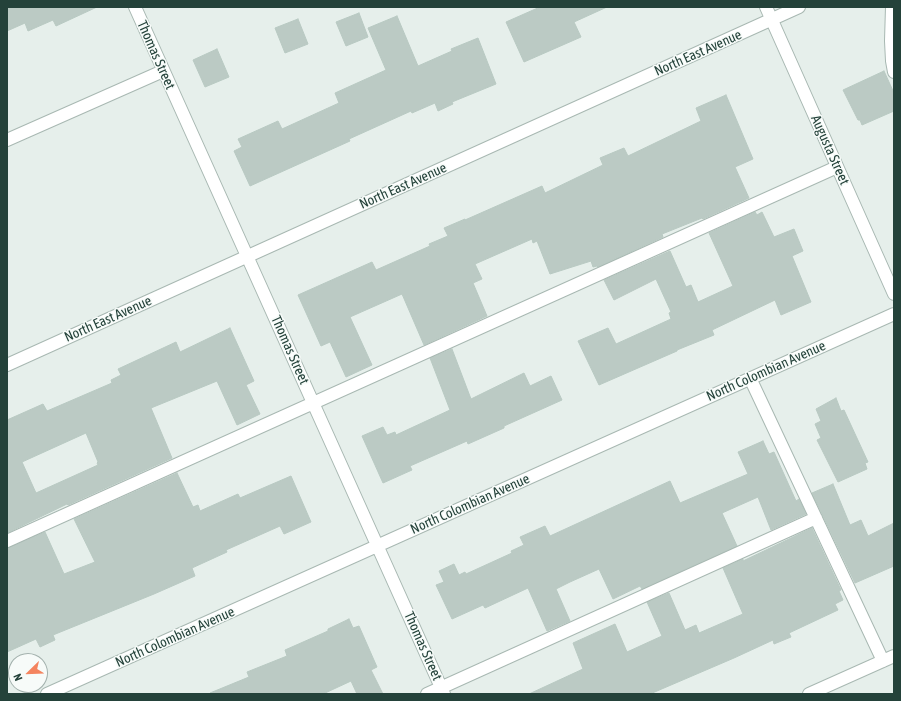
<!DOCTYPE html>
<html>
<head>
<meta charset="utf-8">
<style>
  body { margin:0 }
  #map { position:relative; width:901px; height:701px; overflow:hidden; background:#e6efeb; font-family:"Asap Condensed",sans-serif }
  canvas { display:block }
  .frame { position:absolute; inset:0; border:8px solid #24423a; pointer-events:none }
  .north { position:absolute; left:8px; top:653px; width:40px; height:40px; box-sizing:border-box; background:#f7fbf9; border:1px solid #a3b1ad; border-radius:50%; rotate:247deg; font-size:11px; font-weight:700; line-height:16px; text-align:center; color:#24423a }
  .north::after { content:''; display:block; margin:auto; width:14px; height:18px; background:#f4845f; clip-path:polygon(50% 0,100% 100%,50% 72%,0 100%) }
</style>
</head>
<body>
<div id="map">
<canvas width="901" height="701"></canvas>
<div class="frame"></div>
<div class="north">N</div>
</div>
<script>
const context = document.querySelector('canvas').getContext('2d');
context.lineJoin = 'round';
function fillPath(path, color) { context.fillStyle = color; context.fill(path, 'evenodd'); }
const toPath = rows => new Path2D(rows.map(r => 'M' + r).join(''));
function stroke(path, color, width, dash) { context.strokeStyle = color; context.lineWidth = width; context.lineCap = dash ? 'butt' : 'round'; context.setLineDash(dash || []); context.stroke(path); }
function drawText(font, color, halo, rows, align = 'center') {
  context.font = font + ' "Asap Condensed",sans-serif'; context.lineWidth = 3; context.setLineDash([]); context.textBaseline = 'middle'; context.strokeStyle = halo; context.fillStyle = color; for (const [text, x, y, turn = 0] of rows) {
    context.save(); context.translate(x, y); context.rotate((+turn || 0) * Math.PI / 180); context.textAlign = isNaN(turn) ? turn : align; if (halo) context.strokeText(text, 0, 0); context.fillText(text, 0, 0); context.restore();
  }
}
const building = toPath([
  [7,7,97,7,56,26,53,20,28,31,25,23,7,31,7,7],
  [540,7,607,7,574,22,581,37,524,62,506,22,540,7],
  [359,13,368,37,346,46,336,22,359,13],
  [397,16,418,66,452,51,451,49,478,38,496,84,452,102,453,104,438,111,435,103,412,113,411,111,349,139,350,141,250,186,234,151,242,147,238,139,278,121,282,129,339,103,335,93,386,70,368,28,397,16],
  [298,19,308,44,285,53,275,28,298,19],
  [217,49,229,77,205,87,193,60,217,49],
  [884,71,894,93,894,111,862,125,860,120,858,120,843,90,884,71],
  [726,95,753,159,735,167,749,198,703,219,702,218,662,234,663,237,598,267,597,266,593,267,591,261,550,274,537,241,533,243,532,239,475,264,482,279,473,283,487,316,424,345,402,294,350,317,372,365,346,377,330,342,321,346,298,295,372,262,376,270,430,246,429,244,448,236,444,228,465,219,465,220,542,186,545,193,603,165,600,158,624,148,628,156,701,121,696,108,726,95],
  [755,212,757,215,762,212,774,237,794,229,803,251,792,256,811,302,781,315,775,300,712,330,714,335,677,350,677,351,599,385,578,341,608,328,616,344,671,319,669,313,671,312,656,279,614,300,604,280,670,251,686,287,691,285,698,302,733,286,709,233,755,212],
  [230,328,254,381,246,385,260,414,237,425,217,381,151,408,172,458,68,505,67,504,7,533,7,420,43,404,47,411,112,383,111,380,121,375,118,369,176,342,180,352,230,328],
  [86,433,98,462,97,463,98,465,36,493,22,462,86,433],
  [452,349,471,399,524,373,530,386,551,376,562,400,504,426,504,428,468,444,467,441,410,466,412,470,383,483,362,436,383,427,387,435,395,432,396,435,450,410,430,358,452,349],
  [836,398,841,411,844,410,868,462,865,463,867,469,838,482,817,440,821,438,815,424,821,421,816,409,836,398],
  [763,441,769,454,774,452,796,501,799,499,806,514,771,530,758,497,722,513,737,546,642,589,640,586,613,599,599,569,570,582,556,589,570,621,547,631,528,588,485,608,483,605,452,619,436,585,444,582,439,571,454,564,459,575,465,572,466,574,512,553,511,551,524,545,520,537,545,526,550,536,670,481,680,503,748,474,738,452,763,441],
  [177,473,193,507,198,505,200,511,238,494,240,498,291,476,311,522,284,534,280,526,226,550,227,552,192,568,195,576,154,594,53,635,55,640,40,647,36,639,7,652,7,548,45,532,64,574,95,562,74,519,177,473],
  [833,484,850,525,861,520,868,536,894,523,894,566,855,583,812,493,833,484],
  [812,528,841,590,839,591,843,600,835,604,838,610,789,633,791,637,774,644,773,640,734,658,650,694,529,694,583,669,573,643,615,624,627,652,662,636,647,602,669,593,685,630,696,625,699,633,743,614,723,568,743,559,743,561,812,528],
  [349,619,353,628,359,626,377,667,371,670,383,694,357,694,351,681,323,694,210,694,210,693,249,677,247,672,287,656,285,650,328,631,328,629,349,619]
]);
fillPath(building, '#bbcac4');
stroke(building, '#b8c9c2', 1);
const minor = toPath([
  [135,7,444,694],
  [766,7,894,294],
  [892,7,891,41,892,61,894,72],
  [7,140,163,71],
  [7,365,799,7],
  [750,378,883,661],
  [7,541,837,167],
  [47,694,894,314],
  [427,694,816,518],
  [809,694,894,656]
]);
stroke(minor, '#a8b8b2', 14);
stroke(minor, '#fff', 12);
drawText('14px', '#24423a', '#f7fbf9', [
  ["North East Avenue",698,53,-24],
  ["Thomas Street",156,55,66],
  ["Augusta Street",830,150,66],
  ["North East Avenue",403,186,-24],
  ["North East Avenue",108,319,-24],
  ["Thomas Street",290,350,66],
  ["North Colombian Avenue",766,371,-24],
  ["North Colombian Avenue",470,504,-24],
  ["North Colombian Avenue",175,637,-24],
  ["Thomas Street",423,646,66]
]);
</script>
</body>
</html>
